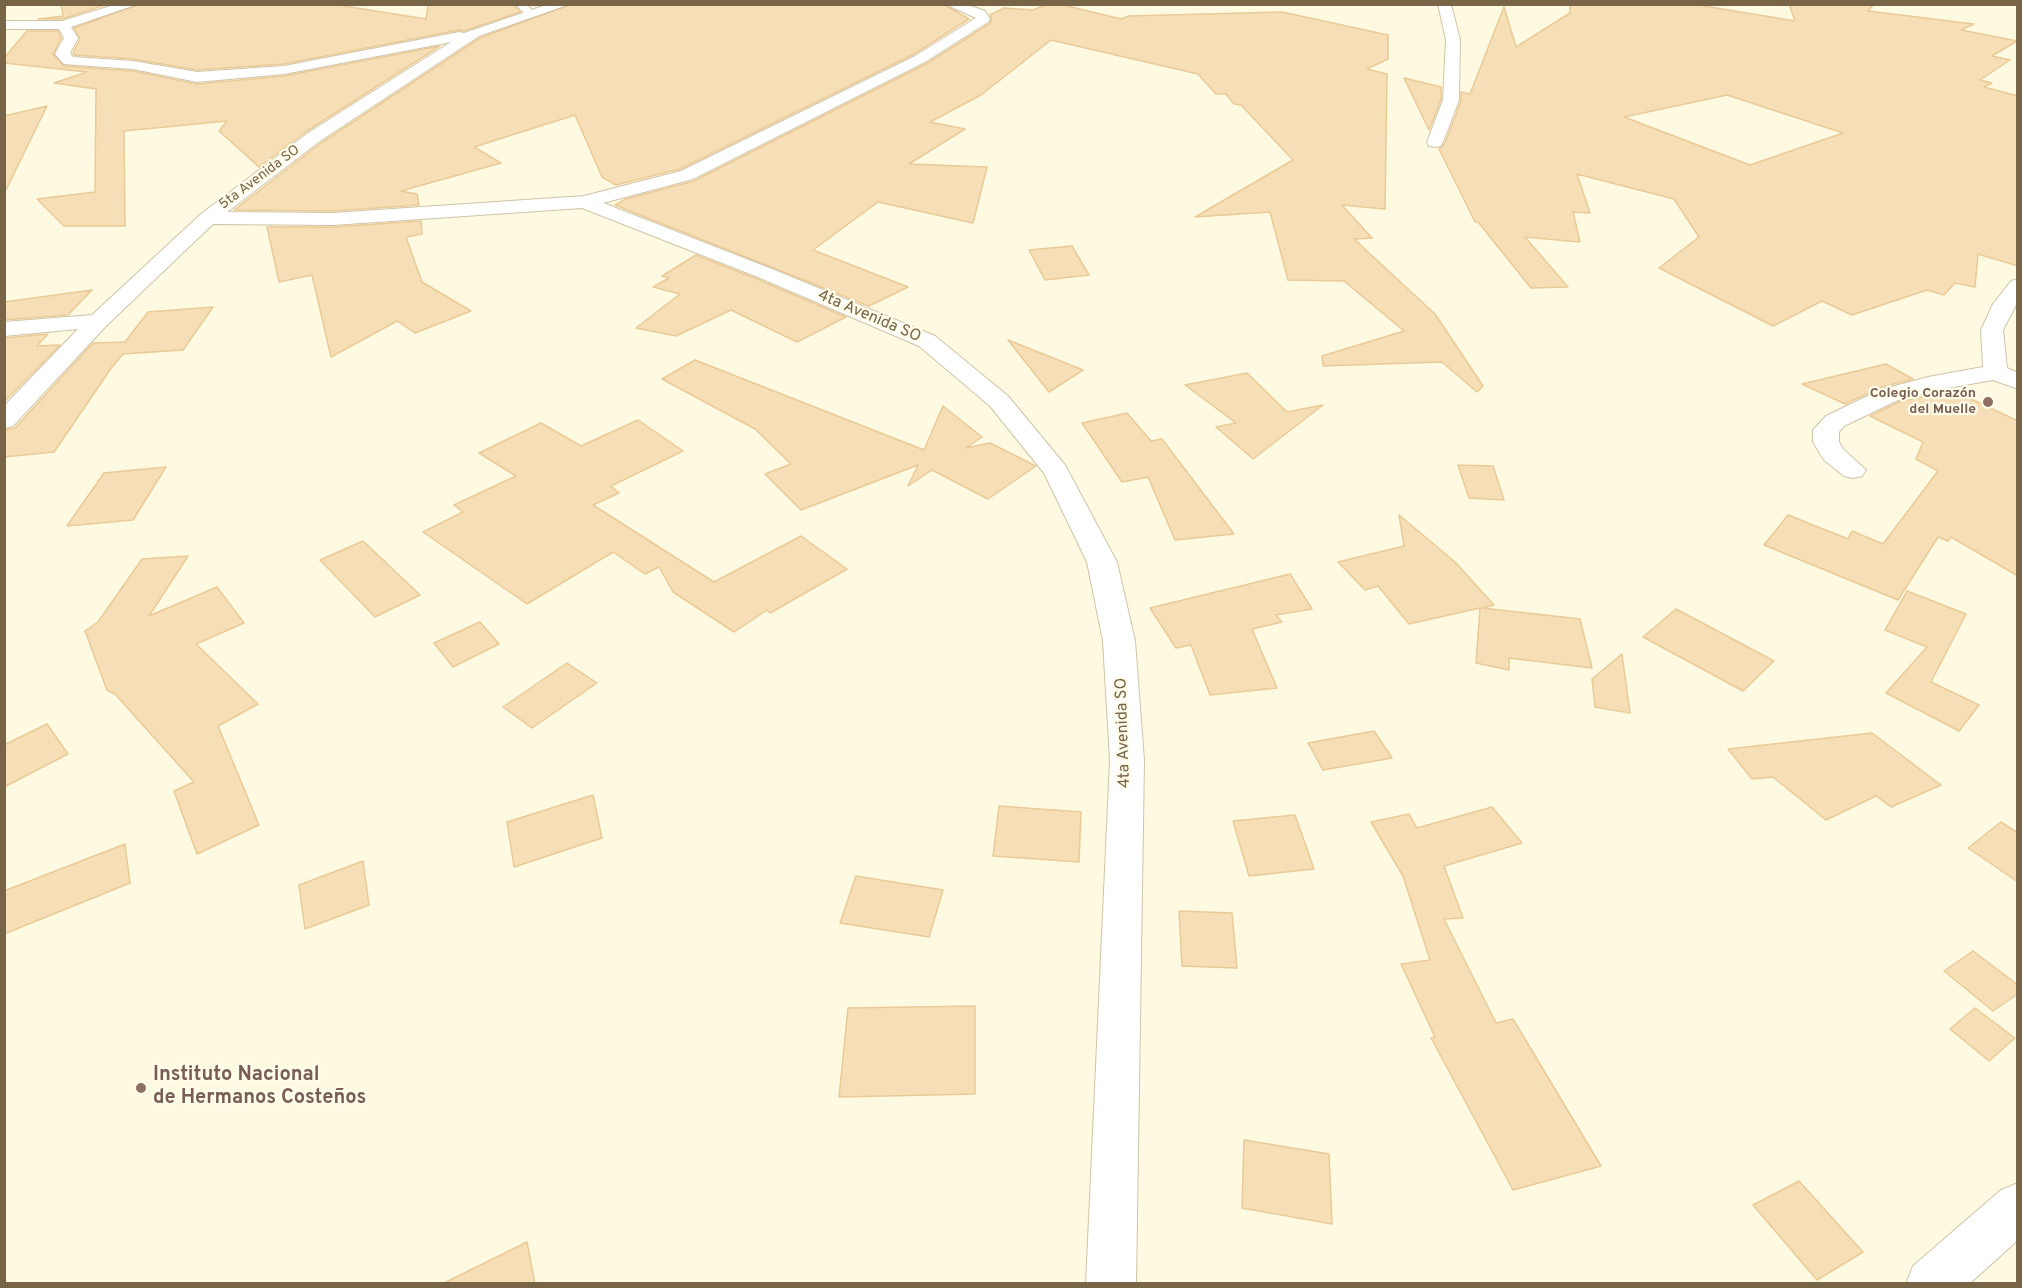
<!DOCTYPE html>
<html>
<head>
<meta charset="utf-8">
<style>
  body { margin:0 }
  #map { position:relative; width:2022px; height:1288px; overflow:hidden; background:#fefae2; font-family:Overpass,sans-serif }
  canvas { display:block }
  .frame { position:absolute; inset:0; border:6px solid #786446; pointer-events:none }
</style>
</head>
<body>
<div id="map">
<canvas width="2022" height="1288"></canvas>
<div class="frame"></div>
</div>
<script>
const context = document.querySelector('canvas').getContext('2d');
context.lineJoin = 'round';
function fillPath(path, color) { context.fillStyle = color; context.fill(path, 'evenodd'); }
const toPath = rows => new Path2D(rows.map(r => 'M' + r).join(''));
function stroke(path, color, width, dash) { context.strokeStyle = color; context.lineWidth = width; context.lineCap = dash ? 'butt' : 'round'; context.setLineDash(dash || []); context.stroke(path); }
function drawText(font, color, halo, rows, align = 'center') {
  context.font = font + ' Overpass,sans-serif'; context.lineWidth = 4.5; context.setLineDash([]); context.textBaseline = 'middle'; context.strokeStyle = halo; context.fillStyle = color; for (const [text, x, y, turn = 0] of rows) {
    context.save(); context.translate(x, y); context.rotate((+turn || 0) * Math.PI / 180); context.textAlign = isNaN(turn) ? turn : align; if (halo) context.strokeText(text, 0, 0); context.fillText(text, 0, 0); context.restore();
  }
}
const building = toPath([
  [61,4,108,4,62,19,38,19,63,16,61,4],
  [140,4,338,5,426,19,428,4,513,4,520,12,464,31,459,30,284,64,197,70,133,59,74,55,73,53,80,39,74,28,140,4],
  [572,4,943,4,969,19,914,54,680,169,616,185,602,177,575,115,474,147,501,163,401,191,417,194,419,205,333,211,234,210,321,143,480,38,572,4],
  [1048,4,1059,4,1121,19,1129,16,1282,12,1388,35,1388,59,1367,69,1387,74,1385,209,1342,205,1372,238,1354,239,1435,314,1483,386,1477,392,1442,362,1323,366,1322,356,1404,331,1344,281,1288,280,1270,212,1195,217,1293,160,1241,105,1234,104,1226,94,1216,94,1198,74,1051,40,981,95,930,122,965,129,909,164,987,167,973,223,878,202,813,250,908,287,869,306,615,205,626,199,694,181,926,64,989,24,992,20,990,15,1004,8,1033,10,1048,4],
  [1570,4,1692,4,1795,21,1789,4,1874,4,1868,11,1974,24,1961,30,2017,41,1992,56,2010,60,1980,80,1992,83,1984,87,2018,96,2018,266,1978,254,1975,287,1955,283,1944,295,1927,290,1852,315,1822,301,1773,326,1659,268,1699,237,1674,199,1577,174,1590,213,1573,212,1580,242,1525,237,1568,287,1531,288,1478,222,1475,222,1439,149,1445,143,1461,101,1461,92,1470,94,1504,7,1516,47,1570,13,1570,4],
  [1727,95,1843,133,1750,165,1624,117,1727,95],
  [27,31,58,31,61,38,53,54,64,66,133,71,197,84,284,76,440,46,307,131,259,167,219,131,227,121,124,131,125,226,64,226,37,199,95,192,96,89,54,83,87,72,4,63,4,58,27,31],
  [1404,78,1441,87,1441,100,1429,130,1404,78],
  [47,106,4,194,4,116,47,106],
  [421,221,422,234,406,237,422,282,471,311,415,333,397,321,331,357,312,275,279,282,267,227,333,227,421,221],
  [1072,246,1089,275,1045,280,1029,250,1072,246],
  [696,255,757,279,846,317,797,342,731,310,676,336,636,328,680,294,653,287,669,278,662,276,696,255],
  [92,290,68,315,4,320,4,302,92,290],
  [213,307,183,350,123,354,112,367,54,452,4,457,4,430,15,428,93,343,125,342,148,312,213,307],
  [48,334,37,346,60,345,4,402,4,338,48,334],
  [1008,340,1083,370,1049,392,1008,340],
  [695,360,924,450,943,406,982,437,966,448,990,443,1036,466,988,499,932,470,908,486,918,465,801,510,765,474,791,464,755,429,662,379,695,360],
  [1886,364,1913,379,1879,388,1845,404,1802,384,1886,364],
  [1247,373,1287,412,1323,405,1253,459,1216,427,1236,423,1185,385,1247,373],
  [1952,390,2018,421,2018,576,1951,537,1948,541,1938,537,1898,600,1764,545,1788,515,1848,539,1852,531,1883,544,1938,471,1916,459,1923,442,1870,416,1899,402,1952,390],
  [1127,413,1151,441,1162,439,1234,534,1175,540,1148,477,1122,482,1082,423,1127,413],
  [638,420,683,451,611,486,619,493,593,505,714,582,801,536,847,569,770,613,767,610,734,632,673,592,659,567,645,574,613,552,527,604,423,532,463,512,454,505,516,476,479,453,541,423,581,446,638,420],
  [1458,465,1493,466,1504,500,1469,498,1458,465],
  [166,467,133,520,67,526,104,473,166,467],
  [1399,515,1455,562,1494,605,1482,608,1580,619,1592,668,1509,658,1509,670,1476,663,1480,608,1409,624,1378,586,1365,590,1338,562,1404,546,1399,515],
  [363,541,420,595,375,617,320,560,363,541],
  [188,556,149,616,217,587,244,623,196,644,258,704,218,726,259,825,197,854,174,791,194,782,115,694,107,690,85,631,98,622,142,559,188,556],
  [1290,574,1312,609,1276,615,1282,622,1252,629,1277,688,1210,695,1191,645,1176,648,1150,608,1290,574],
  [1907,591,1966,614,1931,682,1979,705,1959,731,1886,693,1927,647,1885,630,1907,591],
  [1676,609,1774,661,1743,691,1643,637,1676,609],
  [480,622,499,644,453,667,434,643,480,622],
  [1622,654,1630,713,1595,707,1592,679,1622,654],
  [567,663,597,683,532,728,503,707,567,663],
  [47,724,68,754,4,787,4,745,47,724],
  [1374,731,1392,758,1323,770,1308,743,1374,731],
  [1872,733,1941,785,1891,807,1876,796,1826,820,1773,777,1752,779,1728,749,1872,733],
  [593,795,602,838,514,867,507,822,593,795],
  [999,806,1081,812,1079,862,993,856,999,806],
  [1492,807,1522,843,1444,866,1463,918,1444,919,1496,1023,1513,1019,1601,1166,1513,1190,1431,1038,1435,1037,1401,964,1430,960,1403,876,1371,822,1409,814,1417,828,1492,807],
  [1295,815,1314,869,1249,876,1233,821,1295,815],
  [2001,822,2018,833,2018,882,1968,848,2001,822],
  [125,844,130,883,4,934,4,891,125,844],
  [363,861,369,905,305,929,299,885,363,861],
  [856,876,943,890,929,937,840,923,856,876],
  [1179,911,1232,913,1237,968,1182,966,1179,911],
  [1973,951,2018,985,2018,994,1993,1011,1944,971,1973,951],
  [975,1006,975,1094,839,1097,848,1008,975,1006],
  [1975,1008,2015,1038,1989,1061,1950,1029,1975,1008],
  [1244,1140,1329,1154,1332,1224,1242,1208,1244,1140],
  [1799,1181,1863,1252,1817,1280,1753,1205,1799,1181],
  [527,1242,535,1284,442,1284,527,1242]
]);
fillPath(building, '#f6dfb7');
stroke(building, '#eaca96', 1.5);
const pedestrian = toPath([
  [515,4,526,4,536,14,527,16,515,4]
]);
const minor = toPath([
  [117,4,138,4,71,27,78,38,70,53,73,57,133,61,197,72,284,66,459,32,464,33,549,4,570,4,479,36,320,141,227,212,333,213,584,196,681,171,915,56,976,18,945,4,965,4,985,11,990,19,988,22,925,62,693,179,603,203,772,269,935,336,1008,396,1065,465,1117,562,1135,641,1144,760,1136,1284,1086,1284,1110,760,1103,641,1087,562,1044,473,990,406,919,346,758,277,582,208,333,225,213,224,106,326,13,426,4,428,4,406,78,329,4,336,4,322,92,315,201,214,308,133,451,42,284,74,197,82,133,69,64,64,55,54,64,38,59,29,4,29,4,21,62,21,117,4],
  [1438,4,1451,4,1460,40,1459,100,1443,142,1441,146,1435,147,1429,146,1427,142,1443,100,1446,40,1438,4],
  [2018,279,2018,301,2003,330,2007,368,2018,373,2018,389,1993,380,1931,391,1898,400,1844,426,1839,432,1839,442,1843,449,1866,470,1862,476,1853,478,1844,476,1824,460,1813,442,1813,430,1826,416,1880,390,1928,377,1983,367,1981,330,1993,304,2011,281,2018,279],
  [2018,1183,2018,1240,1969,1284,1906,1284,1913,1266,2001,1190,2018,1183]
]);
stroke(pedestrian, '#d0c3a8', 2);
stroke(minor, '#d0c3a8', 2);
fillPath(pedestrian, '#fff');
fillPath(minor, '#fff');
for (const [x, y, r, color] of [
  [1988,402,6,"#8d6e63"],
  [141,1088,6,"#8d6e63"]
]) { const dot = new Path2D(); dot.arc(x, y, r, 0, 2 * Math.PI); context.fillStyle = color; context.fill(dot); stroke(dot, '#fffcea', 2); }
drawText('14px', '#786446', '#fffcea', [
  ["5ta Avenida SO",260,178,-37]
]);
drawText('bold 14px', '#785e54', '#fffcea', [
  ["Colegio Corazón",1976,394],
  ["del Muelle",1976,410]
], 'right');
drawText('16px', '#786446', '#fffcea', [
  ["4ta Avenida SO",869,317,23],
  ["4ta Avenida SO",1124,733,-92]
]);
drawText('bold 20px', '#785e54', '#fffcea', [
  ["Instituto Nacional",153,1076],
  ["de Hermanos Costeños",153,1099]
], 'left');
</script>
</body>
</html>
